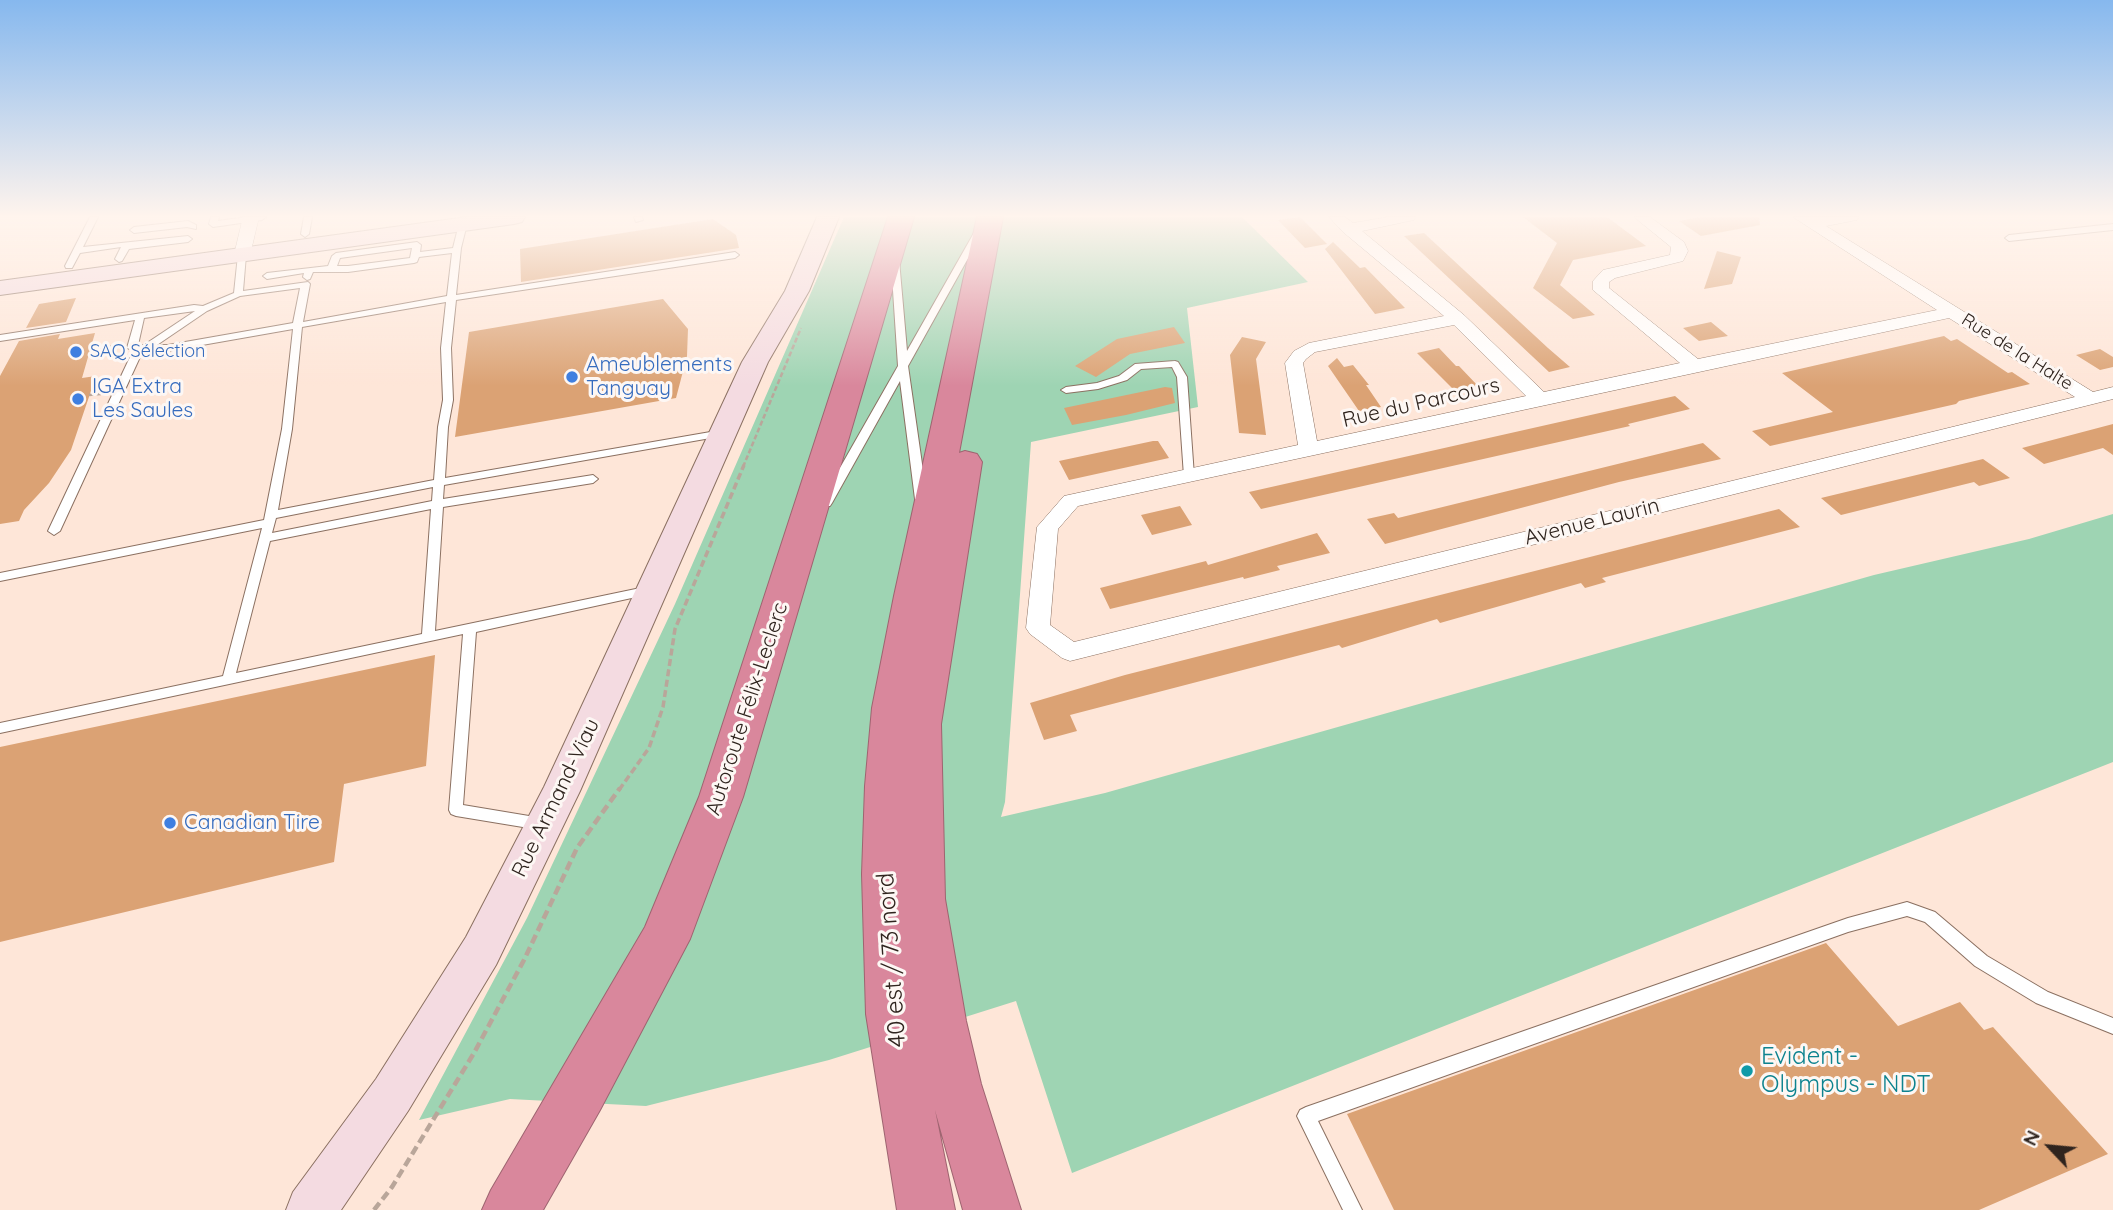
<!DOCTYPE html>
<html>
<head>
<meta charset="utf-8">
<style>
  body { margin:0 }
  #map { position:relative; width:2113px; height:1210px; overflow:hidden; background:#fee6d8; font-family:Quicksand,sans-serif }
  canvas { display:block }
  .north { position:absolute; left:2015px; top:1112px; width:70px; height:70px; -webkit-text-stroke:5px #fdf7f4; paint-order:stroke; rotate:296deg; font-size:19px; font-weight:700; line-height:28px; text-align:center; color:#2f241e }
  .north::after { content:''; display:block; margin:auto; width:24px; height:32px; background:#2f241e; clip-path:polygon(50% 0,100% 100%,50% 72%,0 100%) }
</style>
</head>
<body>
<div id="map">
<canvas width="2113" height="1210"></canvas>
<div class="north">N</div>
</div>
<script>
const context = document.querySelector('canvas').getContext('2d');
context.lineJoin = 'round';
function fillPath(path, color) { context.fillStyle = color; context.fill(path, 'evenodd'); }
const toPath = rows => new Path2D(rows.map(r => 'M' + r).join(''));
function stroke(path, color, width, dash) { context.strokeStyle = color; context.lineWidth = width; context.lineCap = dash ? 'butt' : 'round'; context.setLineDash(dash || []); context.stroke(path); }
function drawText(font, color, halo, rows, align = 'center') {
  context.font = font + ' Quicksand,sans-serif'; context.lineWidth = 6; context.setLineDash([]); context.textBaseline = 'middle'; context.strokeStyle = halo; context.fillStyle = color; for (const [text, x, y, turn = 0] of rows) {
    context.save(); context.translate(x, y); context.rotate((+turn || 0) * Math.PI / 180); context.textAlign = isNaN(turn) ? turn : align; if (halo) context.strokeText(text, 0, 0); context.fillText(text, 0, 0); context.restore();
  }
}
fillPath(toPath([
  [844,217,1242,217,1308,282,1187,308,1198,407,1031,442,1005,802,1001,817,1105,793,1874,575,2029,539,2113,514,2113,762,1072,1173,1016,1001,829,1060,646,1106,510,1099,419,1120,527,918,675,604]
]), '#9ed4b3');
fillPath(toPath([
  [1300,217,1327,244,1305,248,1278,220],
  [1523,217,1607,217,1646,246,1573,260,1560,285,1595,315,1573,319,1533,288,1557,243],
  [1701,217,1759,217,1760,225,1701,236,1679,221],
  [713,219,736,235,739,248,521,282,520,249],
  [1424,233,1548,348,1570,367,1549,372,1404,236],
  [1333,242,1360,268,1365,267,1405,308,1375,314,1325,249],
  [1717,251,1741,257,1732,284,1704,289],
  [76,298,66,322,26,328,39,304],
  [663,299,688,329,687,356,676,398,455,437,469,332],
  [1711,322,1728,336,1699,341,1683,328],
  [1174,327,1185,343,1130,354,1096,377,1075,366,1117,339],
  [95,333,82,378,96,376,71,450,49,483,24,510,19,521,0,524,0,376,19,341,60,334,58,339],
  [1944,336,1951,341,1957,339,2008,373,2012,372,2030,384,1959,401,1956,404,1770,446,1752,431,1833,412,1782,373],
  [1242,337,1266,342,1256,359,1266,435,1239,433,1230,355],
  [1439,348,1456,366,1459,366,1478,386,1455,391,1417,353],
  [2100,349,2113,357,2113,367,2100,370,2076,355],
  [1337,358,1344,367,1353,365,1369,385,1366,385,1381,407,1359,411,1328,366],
  [1165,387,1172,388,1175,403,1126,415,1072,425,1064,408],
  [1675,396,1690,409,1628,424,1630,426,1261,509,1249,492],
  [2113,424,2113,455,2103,448,2044,464,2022,448],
  [1153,441,1158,441,1169,458,1069,480,1059,461],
  [1703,443,1721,459,1619,482,1385,544,1367,519,1394,513,1398,518],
  [1983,459,2010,478,1979,486,1974,482,1841,515,1821,498],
  [1180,506,1192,525,1152,535,1141,515],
  [1779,509,1800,527,1602,578,1606,582,1585,588,1581,583,1440,623,1437,619,1342,648,1339,645,1070,715,1077,731,1044,740,1030,703,1125,675],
  [1317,533,1330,553,1277,566,1280,570,1244,579,1243,577,1110,609,1100,588,1206,561,1208,565],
  [435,655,426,766,344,784,334,862,0,942,0,747],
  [1826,943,1898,1026,1960,1002,1984,1030,1993,1027,2108,1154,1979,1210,1394,1210,1347,1114]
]), '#dba274');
const lane = toPath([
  [90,217,98,217,83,247,188,236,192,239,188,242,129,249,122,261,119,262,115,259,121,247,80,253,72,268,66,268,65,266,90,217],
  [211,217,219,217,218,221,247,217,266,217,262,220,213,227,209,224,211,217],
  [304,217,312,217,309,234,305,237,301,234,304,217],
  [634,217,642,217,643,220,636,222,634,217],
  [983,217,991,217,908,366,927,499,921,503,915,499,900,381,832,503,830,506,822,506,820,503,898,366,891,260,895,257,899,260,907,351,983,217],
  [188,221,196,225,196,229,187,227,134,233,130,230,134,227,188,221],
  [463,221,467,224,461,248,456,295,735,252,739,255,735,258,456,300,451,348,453,400,448,427,445,478,722,430,727,433,722,436,444,485,443,499,593,475,598,479,593,483,443,507,435,631,650,586,656,590,650,594,476,632,463,805,541,818,546,820,548,824,546,828,541,830,456,816,451,814,449,810,463,634,0,733,0,723,223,676,262,528,0,581,0,573,264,520,282,429,293,329,168,351,149,351,140,357,60,531,54,535,48,531,131,355,136,351,127,348,135,320,0,341,0,335,194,305,203,306,234,293,238,255,242,252,246,255,243,291,308,282,310,284,303,322,447,296,452,253,419,257,417,262,414,263,348,272,313,272,310,279,307,280,303,277,304,273,267,279,263,276,267,273,328,266,332,256,336,253,417,242,421,245,420,252,453,248,459,224,463,221],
  [412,248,410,258,348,266,337,266,340,258,412,248],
  [300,288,293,323,168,345,157,345,207,311,240,296,300,288],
  [446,302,441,348,443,400,438,427,434,480,278,510,292,429,302,327,446,302],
  [195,311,144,345,138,345,144,318,195,311],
  [433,487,432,501,272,533,276,518,433,487],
  [431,509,422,634,236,673,270,541,431,509],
  [2113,224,2113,230,2009,241,2005,238,2009,235,2113,224],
  [1175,361,1178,362,1187,377,1194,476,1189,480,1184,476,1177,377,1172,367,1141,369,1127,380,1098,389,1066,393,1061,390,1066,387,1097,383,1119,376,1135,364,1175,361],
  [1907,902,1935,912,1987,956,2048,992,2113,1018,2113,1034,2036,1003,1975,966,1925,922,1907,916,1848,932,1318,1121,1362,1210,1343,1210,1297,1116,1300,1110,1306,1107,1848,918,1907,902]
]);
const street = toPath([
  [243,217,259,217,250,255,242,260,234,255,243,217],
  [1329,217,1345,217,1353,223,1388,217,1416,217,1414,220,1362,231,1464,315,1544,392,1680,363,1593,290,1593,281,1603,270,1670,255,1671,247,1634,217,1650,217,1684,242,1688,251,1683,261,1615,278,1609,282,1609,288,1698,359,1937,310,1793,217,1859,217,1857,220,1826,226,2093,392,2113,387,2113,399,1070,661,1062,658,1030,634,1026,628,1037,527,1064,496,1298,445,1285,363,1294,351,1309,343,1444,316,1343,232,1329,217],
  [1949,318,2075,397,1074,642,1050,625,1058,529,1078,506,1949,318],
  [1454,325,1526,396,1317,441,1303,363,1306,359,1315,352,1454,325]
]);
const secondary = toPath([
  [467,217,525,217,522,222,514,224,0,295,0,281,467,217],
  [817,217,839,217,809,291,768,362,580,791,496,965,408,1111,341,1210,286,1210,293,1192,376,1079,466,937,544,787,742,362,785,291,817,217]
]);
const highway = toPath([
  [888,217,914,217,743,797,690,939,600,1110,543,1210,482,1210,491,1190,645,927,699,797,888,217],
  [977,217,1003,217,959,453,965,451,977,454,982,462,941,724,945,899,966,1021,981,1084,1021,1210,963,1210,935,1110,955,1210,897,1210,866,1014,862,874,865,786,872,708,894,596,977,217]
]);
stroke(lane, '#8b7061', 2);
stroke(street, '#8b7061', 1);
stroke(secondary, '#8b7061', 2);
stroke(highway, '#9e6470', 2);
stroke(toPath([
  [91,349,120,345],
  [89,395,101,394],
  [743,467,801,328]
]), '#b9a69a', 2.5, [5, 2.5]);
stroke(toPath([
  [619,790,649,748,663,707,675,629,744,465]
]), '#b9a69a', 3.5, [7, 3.5]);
stroke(toPath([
  [374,1210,392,1187,474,1053,524,960,577,848,620,788]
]), '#b9a69a', 4.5, [9, 4.5]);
fillPath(lane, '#fff');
fillPath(street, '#fff');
fillPath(secondary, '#f4dbe1');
fillPath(highway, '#d9879c');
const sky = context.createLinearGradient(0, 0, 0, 386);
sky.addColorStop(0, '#86b8ee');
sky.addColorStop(0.56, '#fff4ed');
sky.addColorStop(1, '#fff4ed00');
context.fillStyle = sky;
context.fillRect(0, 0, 2113, 386);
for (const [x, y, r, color] of [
  [76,352,7,"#3f7fe0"],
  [572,377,7,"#3f7fe0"],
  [78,399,7,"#3f7fe0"],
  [170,823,7,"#3f7fe0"],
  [1747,1071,7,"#0f9aa8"]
]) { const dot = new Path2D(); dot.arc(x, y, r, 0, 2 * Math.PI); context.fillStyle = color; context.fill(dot); stroke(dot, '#fdf7f4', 2.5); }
drawText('18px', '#366cbe', '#fdf7f4', [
  ["SAQ Sélection",90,352]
], 'left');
drawText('18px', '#2f241e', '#fdf7f4', [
  ["Rue de la Halte",2017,352,32]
]);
drawText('21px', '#366cbe', '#fdf7f4', [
  ["Ameublements",586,365],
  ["Tanguay",586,389],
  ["IGA Extra",92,387],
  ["Les Saules",92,411],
  ["Canadian Tire",184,823]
], 'left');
drawText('21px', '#2f241e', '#fdf7f4', [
  ["Rue du Parcours",1421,403,-13],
  ["Avenue Laurin",1592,522,-14],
  ["Autoroute Félix-Leclerc",747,709,-72],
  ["Rue Armand-Viau",556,798,-64]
]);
drawText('24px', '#2f241e', '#fdf7f4', [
  ["40 est / 73 nord",892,960,-94]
]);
drawText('24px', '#0d838f', '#fdf7f4', [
  ["Evident -",1761,1057],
  ["Olympus - NDT",1761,1085]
], 'left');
</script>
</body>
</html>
